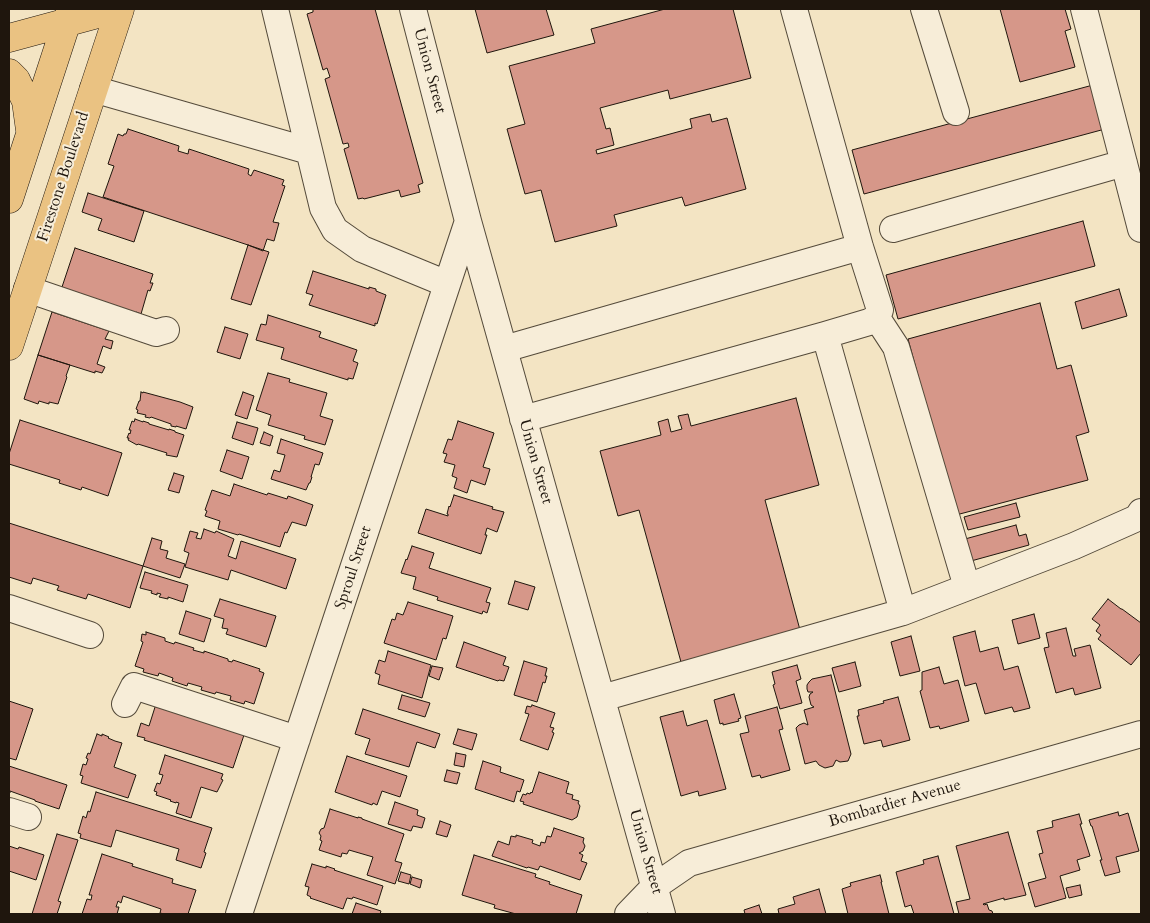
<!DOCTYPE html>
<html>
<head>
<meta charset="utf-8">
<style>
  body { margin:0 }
  #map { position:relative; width:1150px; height:923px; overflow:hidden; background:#f3e4c3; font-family:Cardo,serif }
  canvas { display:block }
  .frame { position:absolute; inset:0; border:10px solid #1f160d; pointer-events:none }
</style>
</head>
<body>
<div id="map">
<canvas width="1150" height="923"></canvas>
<div class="frame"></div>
</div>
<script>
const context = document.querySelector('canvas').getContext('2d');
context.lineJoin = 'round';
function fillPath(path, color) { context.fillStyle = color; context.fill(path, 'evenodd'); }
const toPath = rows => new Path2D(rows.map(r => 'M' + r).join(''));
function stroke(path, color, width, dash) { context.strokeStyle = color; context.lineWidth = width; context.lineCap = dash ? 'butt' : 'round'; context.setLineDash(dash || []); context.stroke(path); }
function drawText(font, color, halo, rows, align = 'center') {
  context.font = font + ' Cardo,serif'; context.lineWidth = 4; context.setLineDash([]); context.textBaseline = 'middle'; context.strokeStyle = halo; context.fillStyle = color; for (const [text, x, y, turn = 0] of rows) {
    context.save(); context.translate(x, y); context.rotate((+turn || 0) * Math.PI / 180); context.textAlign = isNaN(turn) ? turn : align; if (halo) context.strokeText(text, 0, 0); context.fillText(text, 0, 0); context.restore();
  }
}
const building = toPath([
  [313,9,375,9,423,183,418,185,420,192,401,197,399,190,364,199,363,198,358,199,344,149,349,147,348,143,343,144,325,79,330,77,327,68,323,70,307,14,313,12,313,9],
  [475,9,546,9,554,35,487,53,475,9],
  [665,9,733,9,751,78,670,99,668,90,600,108,606,129,610,128,614,145,596,150,597,154,692,128,690,119,710,114,712,122,727,118,746,189,685,206,682,197,614,215,617,226,555,242,541,190,525,194,507,129,525,124,509,66,595,43,591,29,665,9],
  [1000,9,1065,9,1071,29,1065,31,1075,67,1020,82,1000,9],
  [1093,85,1105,129,864,194,852,150,1093,85],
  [128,129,179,146,178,151,188,154,189,149,249,169,248,174,251,176,254,170,284,180,282,185,285,186,273,222,279,223,274,241,267,239,263,251,248,245,103,197,114,166,108,164,118,134,123,136,124,134,126,134,128,129],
  [88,193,144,211,134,242,98,230,102,219,82,212,88,193],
  [1083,221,1095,266,898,319,886,275,1083,221],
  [248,245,269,252,251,305,231,299,248,245],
  [75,248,153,274,150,283,153,283,150,291,148,290,141,314,136,312,135,317,60,293,75,248],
  [313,271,369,289,369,287,376,289,376,291,386,295,377,324,375,323,375,326,309,305,313,295,306,293,313,271],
  [1119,289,1127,316,1082,329,1075,302,1119,289],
  [1040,303,1057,369,1071,365,1089,432,1076,436,1088,480,956,515,908,339,1040,303],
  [52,312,109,331,105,339,113,341,111,349,103,346,97,364,105,367,102,373,95,371,95,373,38,355,52,312],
  [268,315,321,332,319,337,357,350,353,361,358,363,353,379,348,378,348,380,281,359,284,348,256,340,261,324,266,325,268,315],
  [225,327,248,334,240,359,217,352,225,327],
  [38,355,70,365,66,376,67,377,58,404,49,402,49,404,39,401,38,404,24,399,38,355],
  [268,373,290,379,289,382,327,393,320,416,333,420,325,445,304,439,305,436,268,425,271,415,256,410,268,373],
  [141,392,143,393,143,392,180,402,193,407,186,429,176,426,176,427,171,426,171,424,151,417,150,418,145,417,146,415,137,413,138,410,136,409,139,401,140,401,141,392],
  [243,392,254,396,247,419,235,415,243,392],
  [796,398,819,485,765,500,800,630,681,662,639,510,618,516,600,451,661,435,658,422,668,419,671,432,682,429,678,416,688,414,691,426,796,398],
  [135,419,143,422,143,421,149,423,149,424,169,430,169,429,175,431,175,432,184,435,177,457,166,455,167,453,138,444,137,445,128,440,129,438,127,438,129,433,130,434,131,430,129,430,132,421,134,422,135,419],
  [20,420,122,453,108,496,82,487,81,490,59,483,60,480,9,464,9,454,20,420],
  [458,421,494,433,483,467,490,469,485,485,471,480,467,493,454,488,457,478,452,476,455,465,444,462,447,454,443,453,448,439,452,440,458,421],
  [237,422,258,428,253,445,232,438,237,422],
  [264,432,273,436,270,446,260,443,264,432],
  [281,439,323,453,319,465,315,464,311,477,312,477,310,483,309,483,306,490,271,479,274,470,280,472,285,455,277,453,281,439],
  [227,450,249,457,242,479,220,471,227,450],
  [174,473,184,476,179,493,168,490,174,473],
  [234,484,267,495,268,493,287,499,288,496,313,505,306,526,292,522,287,533,285,532,280,547,239,534,238,535,218,529,220,521,205,516,207,511,205,510,212,490,230,496,234,484],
  [454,495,493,507,492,509,504,512,497,532,487,528,485,535,487,535,481,554,418,533,426,509,448,516,448,514,447,514,449,506,450,507,454,495],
  [1016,503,1020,517,968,530,964,517,1016,503],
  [9,523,143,566,130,608,88,594,86,599,57,590,59,586,33,578,31,584,9,577,9,523],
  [1016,525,1019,536,1026,534,1029,545,971,561,965,539,1016,525],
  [204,529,215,533,216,531,234,539,228,556,236,559,241,541,296,559,286,589,231,570,228,580,185,567,189,553,184,551,190,531,198,533,196,538,201,539,204,529],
  [152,538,162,541,160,549,168,551,166,558,185,564,180,578,143,566,152,538],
  [412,546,434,553,429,568,491,588,486,602,490,603,487,613,483,611,482,614,437,600,438,597,413,589,416,577,401,573,406,559,407,560,412,546],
  [145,572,188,585,183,602,168,597,168,599,159,597,161,594,157,593,157,595,151,593,152,591,140,588,145,572],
  [515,581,535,587,528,610,508,604,515,581],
  [220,599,276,616,266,647,226,634,228,629,222,628,224,619,214,616,220,599],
  [1108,599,1121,609,1122,609,1141,623,1141,653,1131,665,1098,639,1101,635,1096,631,1100,625,1092,619,1108,599],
  [408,602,453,616,446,639,443,638,436,660,384,643,392,619,395,620,397,613,403,615,408,602],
  [186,611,211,619,204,642,179,634,186,611],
  [1034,614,1040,638,1018,644,1012,620,1034,614],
  [1066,628,1073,656,1076,656,1074,649,1090,645,1101,688,1075,695,1073,688,1056,693,1044,648,1049,647,1046,633,1066,628],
  [975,631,980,652,998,647,1004,670,1018,666,1030,708,1014,712,1012,707,985,714,976,683,965,686,953,637,975,631],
  [146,632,165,638,165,641,174,644,175,642,194,648,193,650,204,653,204,651,228,659,228,661,232,662,233,660,260,669,259,671,264,673,254,704,245,701,244,704,230,700,231,696,216,692,215,694,201,690,202,687,188,683,187,686,172,681,173,678,159,673,158,676,143,672,144,669,135,666,143,642,141,641,142,634,146,635,146,632],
  [911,636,920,671,900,676,891,642,911,636],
  [464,642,506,657,503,665,509,667,504,681,499,680,498,681,456,667,464,642],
  [388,651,431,665,422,698,378,684,380,675,375,673,379,660,385,662,388,651],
  [524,661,547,668,545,676,547,676,545,683,543,682,537,702,514,695,524,661],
  [855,662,861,686,839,692,832,668,855,662],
  [797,665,801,679,796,681,802,703,780,709,773,685,775,684,772,672,797,665],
  [432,666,443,668,439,680,429,676,432,666],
  [939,667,944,684,958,680,969,721,940,729,939,726,930,728,920,691,922,690,922,672,939,667],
  [831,675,851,754,848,761,840,762,836,760,833,766,825,768,819,765,816,761,805,764,796,728,799,725,804,723,808,725,804,710,814,707,811,705,809,697,810,694,813,692,808,692,807,689,807,685,809,682,812,679,831,675],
  [734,694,741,718,738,719,739,721,723,725,723,723,720,724,714,700,734,694],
  [402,695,430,703,425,717,398,709,402,695],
  [898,697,910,740,883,747,881,740,864,744,857,716,859,716,858,710,884,703,883,701,898,697],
  [9,701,33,709,16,760,9,758,9,701],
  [156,704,245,732,233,768,144,740,145,738,137,736,141,723,149,726,156,704],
  [532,705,555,713,550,727,554,728,552,732,554,733,548,750,520,740,529,714,525,713,527,706,531,707,532,705],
  [777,707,783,729,779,730,790,770,761,778,760,775,752,777,740,734,749,732,745,716,777,707],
  [363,709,440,734,435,748,417,742,409,767,365,754,370,739,355,734,363,709],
  [683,711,687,726,707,720,726,789,699,796,698,791,681,796,660,717,683,711],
  [458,729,477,734,472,750,453,744,458,729],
  [97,734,102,736,102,734,109,737,108,738,115,741,122,743,114,767,136,775,128,798,81,783,83,776,80,775,83,764,86,765,88,759,86,758,88,753,90,754,97,734],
  [456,753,466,755,464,767,454,765,456,753],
  [165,755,223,774,221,779,223,780,217,792,201,787,191,818,176,813,179,803,176,802,176,803,170,801,171,800,156,795,157,792,154,791,157,783,160,784,163,775,159,774,165,755],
  [347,756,407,776,400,797,382,791,377,805,373,803,372,805,335,792,347,756],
  [483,761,501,767,500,772,524,780,520,792,517,791,514,802,475,789,483,761],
  [9,766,67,785,59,809,35,801,35,800,10,791,10,793,9,793,9,766],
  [447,770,460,773,457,784,444,781,447,770],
  [539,772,569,782,566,793,573,795,572,799,579,801,578,803,580,806,577,817,572,820,523,804,524,802,520,801,523,794,526,795,527,793,530,794,531,792,532,793,539,772],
  [96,792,212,828,204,852,206,853,201,868,176,860,179,849,116,830,111,847,80,838,81,834,78,833,83,816,86,818,88,811,90,812,96,792],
  [395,802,418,810,417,815,425,818,422,828,413,826,411,831,388,824,395,802],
  [330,809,358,818,358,817,362,818,362,819,404,834,395,861,402,863,395,884,367,875,373,857,349,850,347,854,342,853,341,857,319,850,322,841,320,840,321,836,319,833,321,829,324,828,330,809],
  [1118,812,1119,816,1128,813,1139,851,1116,857,1120,872,1105,876,1100,860,1102,860,1092,826,1091,826,1089,820,1118,812],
  [1079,814,1082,824,1080,824,1090,856,1077,860,1080,870,1060,876,1066,898,1035,907,1028,883,1046,878,1039,854,1043,853,1037,831,1053,827,1052,821,1079,814],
  [440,821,451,825,447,837,436,834,440,821],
  [554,828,584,838,583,842,585,846,583,851,579,853,583,855,581,861,587,863,580,880,540,866,538,870,528,867,527,868,492,856,498,841,509,845,511,836,516,837,516,835,533,840,532,843,540,846,541,842,545,843,547,836,551,837,554,828],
  [1008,832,1026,895,1004,900,1004,898,983,904,984,905,987,904,989,910,992,911,993,914,959,914,956,902,970,899,956,846,1008,832],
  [57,834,78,840,58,901,61,902,57,914,32,914,57,834],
  [9,846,18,849,19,847,44,855,36,880,9,871,9,846],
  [102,854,133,864,132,866,173,879,172,883,196,890,188,914,164,914,160,913,161,909,123,896,121,903,118,901,116,907,119,907,117,914,82,914,87,899,91,900,92,895,89,895,102,854],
  [474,855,536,874,535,877,550,882,549,884,582,895,576,914,516,914,494,908,495,905,462,895,474,855],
  [938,856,954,914,914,914,911,905,905,907,896,872,924,864,923,860,938,856],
  [312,864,326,868,326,866,335,869,334,870,383,886,377,905,353,897,352,899,347,898,343,909,310,898,311,897,307,895,309,887,305,886,312,864],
  [401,872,411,875,409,884,398,881,401,872],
  [880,875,882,882,881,882,889,914,848,914,842,889,851,886,850,883,880,875],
  [412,877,422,880,420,888,410,884,412,877],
  [1080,885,1082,895,1069,898,1066,888,1080,885],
  [819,889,826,914,779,914,778,909,795,904,793,897,819,889],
  [356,903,381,911,380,914,352,914,356,903],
  [759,905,762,914,745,914,744,910,759,905]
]);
fillPath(building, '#d69789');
stroke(building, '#1f160d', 1);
const minor = toPath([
  [275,9,323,208,335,230,362,249,447,284],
  [413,9,468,221,662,914],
  [924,9,956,112],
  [1084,9,1141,229],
  [93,89,309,151],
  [893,229,1124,163],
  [27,289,156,333,166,330],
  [877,318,896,347,967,587],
  [504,349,860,247],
  [523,419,825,335,869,322,877,318,880,310,860,247,794,9],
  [9,608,90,635],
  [903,612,1074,546,1137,518,1141,512],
  [602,698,903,612,825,335],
  [125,704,134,686,297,739],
  [9,811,28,817],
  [239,914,468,221],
  [628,914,654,887,689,863,1141,734]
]);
const major = toPath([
  [9,38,116,9],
  [9,73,16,80,26,101,30,130],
  [9,199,71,9],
  [9,346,120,9]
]);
stroke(minor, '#544a3a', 28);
stroke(major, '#1f160d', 29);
stroke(minor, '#f7edd8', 26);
stroke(major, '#eac282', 28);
drawText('16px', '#1f160d', '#f7edd8', [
  ["Union Street",429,71,75],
  ["Firestone Boulevard",64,177,-72],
  ["Union Street",535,462,74],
  ["Sproul Street",354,568,-72],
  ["Bombardier Avenue",895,804,-16],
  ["Union Street",645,852,74]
]);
</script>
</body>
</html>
